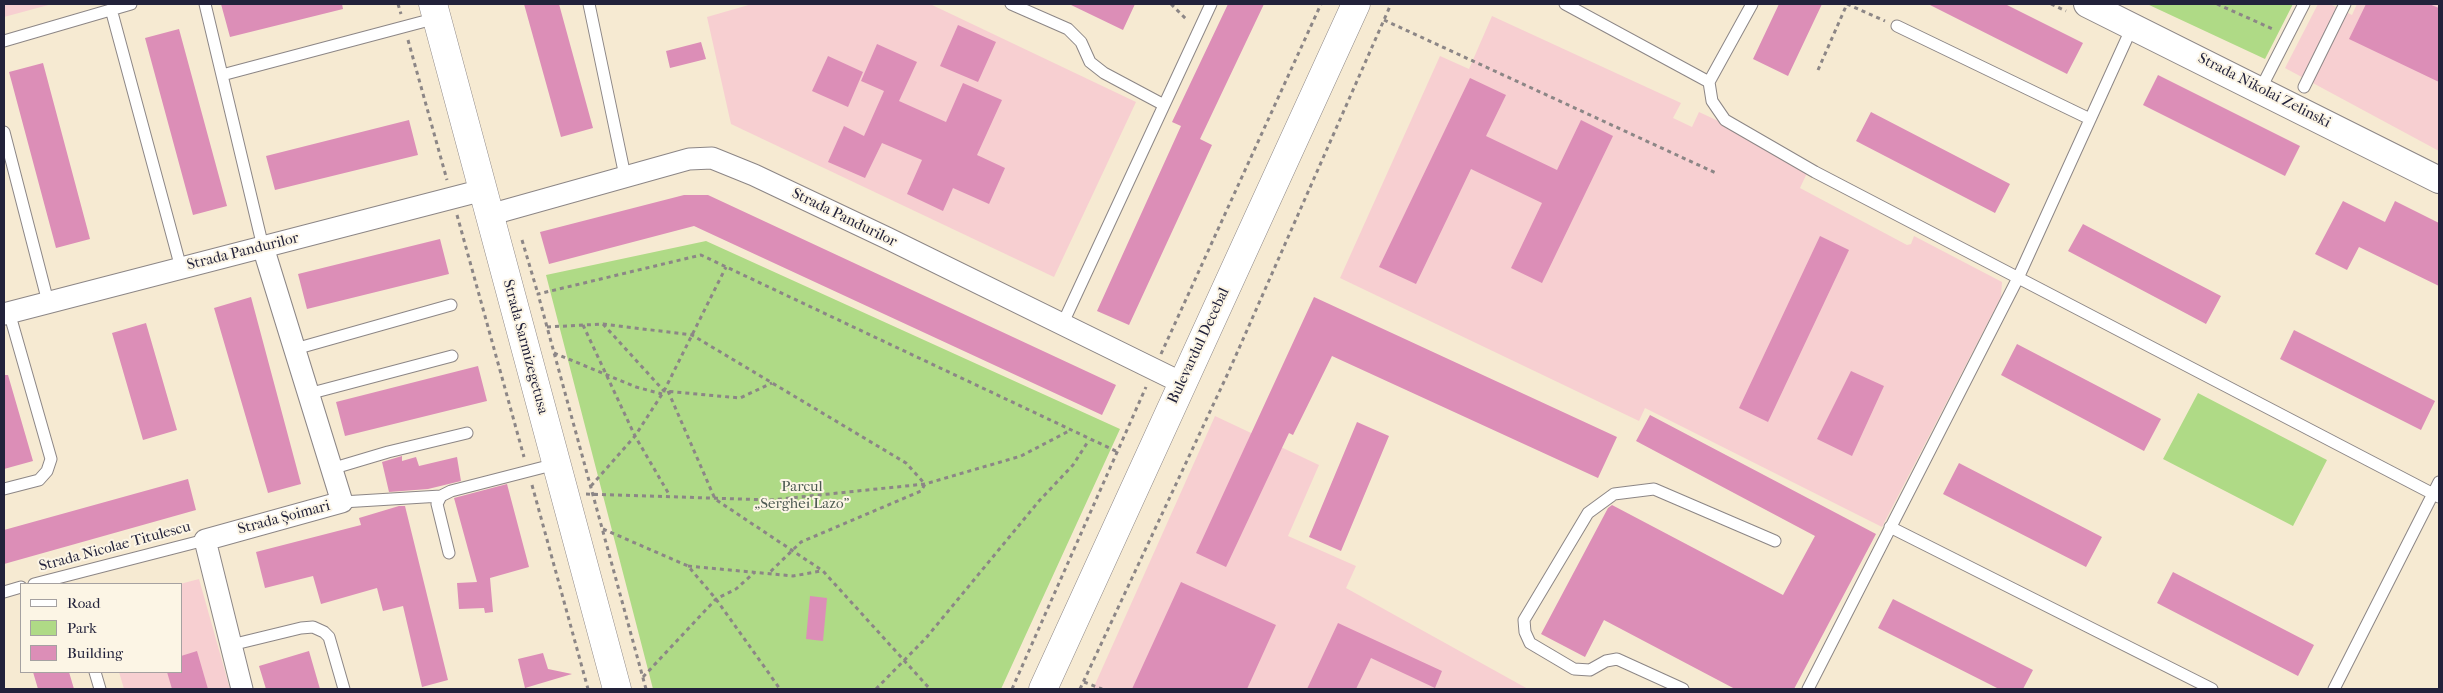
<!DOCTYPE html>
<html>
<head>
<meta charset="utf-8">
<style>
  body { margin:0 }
  #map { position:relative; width:2443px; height:693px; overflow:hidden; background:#f6ead2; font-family:"IM FELL French Canon",serif }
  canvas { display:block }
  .frame { position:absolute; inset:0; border:5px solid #22223b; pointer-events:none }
  .legend { position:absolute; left:20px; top:583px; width:162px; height:90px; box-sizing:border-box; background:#fcf5e5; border:1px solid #a5a1a1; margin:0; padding:6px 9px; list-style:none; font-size:15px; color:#22223b }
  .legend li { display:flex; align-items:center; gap:10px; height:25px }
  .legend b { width:25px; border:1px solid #a5a1a1 }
</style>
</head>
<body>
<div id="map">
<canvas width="2443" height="693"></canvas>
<div class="frame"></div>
<ul class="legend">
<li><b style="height:6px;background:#fff"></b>Road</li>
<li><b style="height:14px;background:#afda86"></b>Park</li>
<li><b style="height:14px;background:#dc8eb7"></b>Building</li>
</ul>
</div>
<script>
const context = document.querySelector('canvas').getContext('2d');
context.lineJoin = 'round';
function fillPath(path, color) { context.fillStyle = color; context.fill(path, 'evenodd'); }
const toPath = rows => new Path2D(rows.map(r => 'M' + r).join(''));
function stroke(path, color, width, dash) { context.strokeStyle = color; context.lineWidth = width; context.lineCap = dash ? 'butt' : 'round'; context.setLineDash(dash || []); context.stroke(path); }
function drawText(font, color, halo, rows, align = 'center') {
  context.font = font + ' "IM FELL French Canon",serif'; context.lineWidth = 4; context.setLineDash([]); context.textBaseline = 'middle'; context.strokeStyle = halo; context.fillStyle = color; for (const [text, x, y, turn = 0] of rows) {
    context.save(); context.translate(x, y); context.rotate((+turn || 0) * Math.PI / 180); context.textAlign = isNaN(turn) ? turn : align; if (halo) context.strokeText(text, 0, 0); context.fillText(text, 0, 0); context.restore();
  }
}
fillPath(toPath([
  [4,4,52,4,4,17],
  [752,4,930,4,1136,102,1054,277,731,124,707,17],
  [2318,4,2330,4,2352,15,2357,4,2439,4,2439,151,2285,68],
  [1492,16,1681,103,1673,118,1692,127,1699,112,1800,159,1807,173,1800,188,1907,245,1911,244,1914,236,2002,282,2001,297,1882,527,1645,408,1639,421,1340,278,1440,56,1469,69],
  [1215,416,1319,465,1288,536,1356,566,1346,588,1528,689,1093,689],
  [199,579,230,689,124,689,119,672,181,672,180,584]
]), '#f7cfd1');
fillPath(toPath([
  [2147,4,2293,4,2265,59],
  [706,241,1120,429,1001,689,653,689,546,275],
  [2198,393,2327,460,2293,526,2163,459]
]), '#afda86');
fillPath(toPath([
  [221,4,342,4,343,9,230,37],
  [524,4,559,4,593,128,561,137],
  [1069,4,1135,4,1123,30],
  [1228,4,1264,4,1200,139,1212,145,1129,325,1097,311,1181,126,1172,122],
  [1779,4,1822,4,1788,76,1753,59],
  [1928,4,2005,4,2083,43,2067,74],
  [2366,4,2429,4,2439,8,2439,82,2349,39],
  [958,25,996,42,978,82,940,66],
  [179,29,227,206,193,215,145,38],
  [701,42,706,59,670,68,666,51],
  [877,44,917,62,899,101,946,122,963,83,1002,100,977,155,1005,168,989,204,953,188,943,211,907,194,922,160,882,143,865,178,828,162,844,126,864,136,884,91,861,81],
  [828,56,863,72,848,107,812,91],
  [43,63,90,239,56,248,9,72],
  [2158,75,2300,146,2285,176,2143,105],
  [1470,78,1506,95,1486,136,1557,170,1581,120,1613,136,1542,283,1511,268,1542,203,1471,169,1416,284,1379,267],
  [1871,112,2010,184,1995,213,1856,141],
  [409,120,418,155,275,190,266,156],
  [684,195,708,195,1116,385,1102,415,694,226,549,264,540,232],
  [2343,201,2385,222,2395,201,2439,223,2439,286,2359,247,2347,270,2315,254],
  [2083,224,2221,296,2206,324,2068,251],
  [1820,236,1849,250,1768,422,1739,408],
  [440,239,449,274,307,309,298,274],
  [251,297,301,484,268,493,214,308],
  [1314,297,1617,437,1598,478,1332,356,1293,435,1289,433,1226,567,1196,553],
  [146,323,177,430,143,440,112,333],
  [2294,330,2435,401,2421,430,2280,359],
  [2017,344,2161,419,2144,451,2001,375],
  [478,366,487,401,345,436,336,402],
  [1851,371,1884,386,1852,456,1817,439],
  [4,375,8,375,33,461,4,469],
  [1650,415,1876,534,1794,689,1735,689,1604,620,1585,657,1541,634,1608,508,1612,505,1783,595,1815,536,1636,441],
  [1357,422,1389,436,1341,551,1309,537],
  [402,456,402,461,416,457,419,466,457,457,461,481,428,489,389,492,382,462],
  [1959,463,2102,537,2086,567,1943,494],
  [188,479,196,510,4,564,4,530],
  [507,484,529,567,490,578,493,612,485,613,484,608,459,609,457,583,477,582,454,498],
  [399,506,405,506,448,680,422,687,403,606,383,611,377,588,321,604,313,576,265,588,256,552,361,525,359,518],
  [2173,572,2314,645,2298,676,2157,603],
  [1181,582,1276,625,1247,689,1132,689],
  [810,596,827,598,823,641,806,639],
  [1893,599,2033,670,2023,689,1999,689,1878,628],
  [1338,623,1442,671,1435,688,1371,658,1356,689,1307,689],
  [197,651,208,689,172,689,167,672,181,672,181,656],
  [309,651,320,689,266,689,259,666],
  [543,653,548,669,572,674,525,688,518,659],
  [33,672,69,672,74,689,38,689]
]), '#dc8eb7');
const service = toPath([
  [205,4,263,247],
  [589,4,625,176],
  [1011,4,1068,29,1081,42,1090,62,1104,73,1164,105],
  [1565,4,1709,82,1752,4],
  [111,9,181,268],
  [1897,26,2090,119],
  [4,41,131,4],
  [222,75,437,18],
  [1709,82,1712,101,1725,120,1815,172,2439,497],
  [2304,87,2345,4],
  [2260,90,2304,4],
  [4,132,48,302],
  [1062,325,1211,4],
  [295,349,451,305],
  [308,394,452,356],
  [331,469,388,452,467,433],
  [4,489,39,480,47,471,51,459,9,312],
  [342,502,441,496],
  [1890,527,2212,689],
  [449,553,437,504,441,496,451,491,556,464],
  [34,584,205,540],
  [4,592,21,587],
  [231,645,301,628,313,627,324,632,329,637,344,689],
  [95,672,100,689],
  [1683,689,1617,659,1606,661,1590,670,1574,669,1530,643,1525,632,1524,620,1588,513,1614,494,1654,489,1775,541],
  [1808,689,2018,278,2133,25],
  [2334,689,2439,482]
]);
const minor = toPath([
  [489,215,689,159,712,158,754,175,887,238,1182,383],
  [4,314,483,190],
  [242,689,205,540,342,502,263,247]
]);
const tertiary = toPath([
  [2087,4,2439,180]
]);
const secondary = toPath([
  [433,4,617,689]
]);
const primary = toPath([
  [1043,689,1356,4]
]);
stroke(service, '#8c8686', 13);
stroke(minor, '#8c8686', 23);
stroke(tertiary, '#8c8686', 28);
stroke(secondary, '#8c8686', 29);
stroke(primary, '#8c8686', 29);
stroke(toPath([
  [398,4,401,14],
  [1171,4,1188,21],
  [1847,4,1885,21],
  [2051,4,2066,11],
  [2217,4,2275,30],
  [1384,20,1718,174],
  [408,40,447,180],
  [1818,70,1847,4],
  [457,215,524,457],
  [522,240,538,294],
  [603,324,664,391,740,398,772,383],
  [583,325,635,436,670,496],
  [547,327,603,324,692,335,906,463,925,484,921,491,801,542,769,573],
  [554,353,636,387,662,394],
  [1161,354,1321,4],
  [668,391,715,499,823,571,930,689],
  [532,485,588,689],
  [591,486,635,436,664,391,726,267],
  [586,494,771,500,925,484,1021,456,1069,431],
  [603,529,688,566,716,599,780,689],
  [688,566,793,576,821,571],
  [643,677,716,599,736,589,755,572],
  [1084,682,1102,689],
  [646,689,538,294,701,255,1118,452],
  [876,689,926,638,1039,501,1073,465,1089,440],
  [1012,689,1146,387],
  [1080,689,1229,371,1391,4]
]), '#8c8686', 3, [4, 4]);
stroke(service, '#fff', 11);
stroke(minor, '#fff', 21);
stroke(tertiary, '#fff', 26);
stroke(secondary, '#fff', 28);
stroke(primary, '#fff', 28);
drawText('15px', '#22223b', '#fcf5e5', [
  ["Strada Nikolai Zelinski",2264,91,27],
  ["Strada Pandurilor",844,218,26],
  ["Strada Pandurilor",243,252,-14],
  ["Bulevardul Decebal",1199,346,-65],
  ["Strada Sarmizegetusa",525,347,75],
  ["Strada Șoimari",284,518,-15],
  ["Strada Nicolae Titulescu",115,547,-15]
]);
drawText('15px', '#4c5952', '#fcf5e5', [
  ["Parcul",802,487],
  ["„Serghei Lazo”",802,504]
]);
</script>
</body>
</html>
